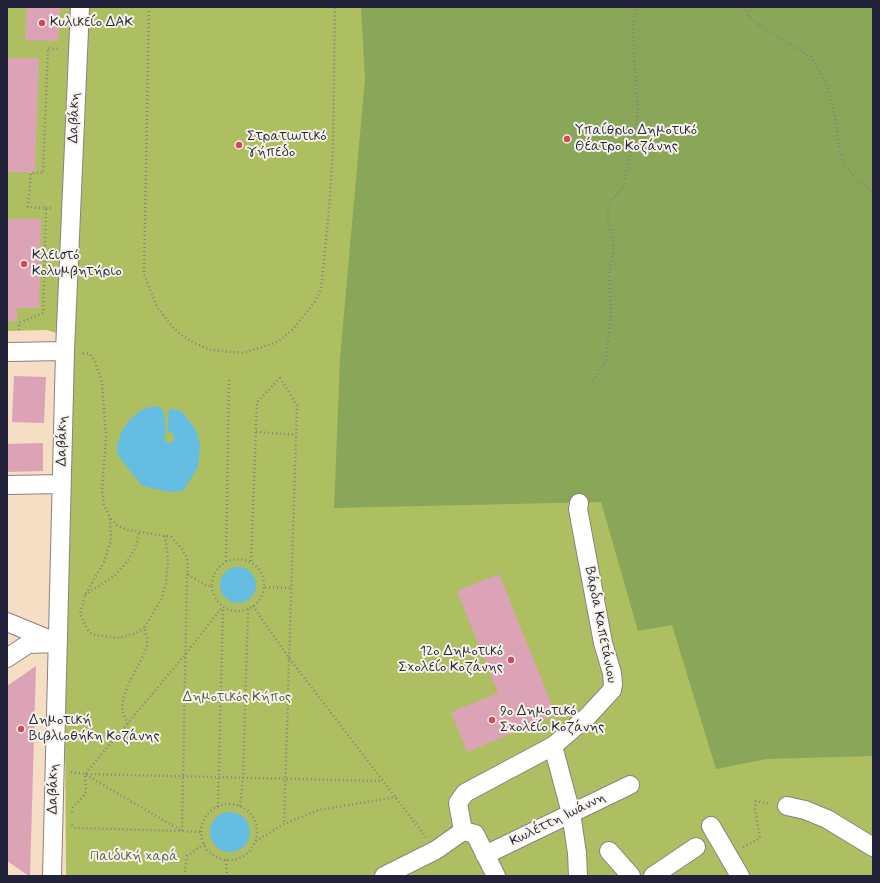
<!DOCTYPE html>
<html>
<head>
<meta charset="utf-8">
<style>
  body { margin:0 }
  #map { position:relative; width:880px; height:883px; overflow:hidden; background:#f5dec4; font-family:Mynerve,sans-serif }
  canvas { display:block }
  .frame { position:absolute; inset:0; border:8px solid #22223b; pointer-events:none }
</style>
</head>
<body>
<div id="map">
<canvas width="880" height="883"></canvas>
<div class="frame"></div>
</div>
<script>
const context = document.querySelector('canvas').getContext('2d');
context.lineJoin = 'round';
function fillPath(path, color) { context.fillStyle = color; context.fill(path, 'evenodd'); }
const toPath = rows => new Path2D(rows.map(r => 'M' + r).join(''));
function stroke(path, color, width, dash) { context.strokeStyle = color; context.lineWidth = width; context.lineCap = dash ? 'butt' : 'round'; context.setLineDash(dash || []); context.stroke(path); }
function drawText(font, color, halo, rows, align = 'center') {
  context.font = font + ' Mynerve,sans-serif'; context.lineWidth = 4; context.setLineDash([]); context.textBaseline = 'middle'; context.strokeStyle = halo; context.fillStyle = color; for (const [text, x, y, turn = 0] of rows) {
    context.save(); context.translate(x, y); context.rotate((+turn || 0) * Math.PI / 180); context.textAlign = isNaN(turn) ? turn : align; if (halo) context.strokeText(text, 0, 0); context.fillText(text, 0, 0); context.restore();
  }
}
fillPath(toPath([
  [7,7,873,7,873,876,66,876,64,580,68,337,47,330,7,331]
]), '#aebf62');
fillPath(toPath([
  [361,7,873,7,873,756,767,759,716,769,672,625,638,631,601,502,334,508,340,358,365,78]
]), '#8aa658');
fillPath(toPath([
  [156,406,161,408,164,413,166,432,164,438,167,443,171,443,174,440,174,436,172,433,168,431,168,413,170,409,179,410,183,413,192,424,198,435,200,445,198,467,183,491,168,492,143,486,138,481,120,458,117,452,117,446,121,433,130,419,141,410,149,407],
  '220 585a18 18 0 1 1 36 0a18 18 0 1 1-36 0Z',
  '210 832a20 20 0 1 1 40 0a20 20 0 1 1-40 0Z'
]), '#65bde2');
fillPath(toPath([
  [27,7,60,7,58,41,25,40],
  [7,58,39,58,35,172,7,172],
  [7,219,41,219,39,308,17,308,17,321,7,321],
  [14,376,46,377,44,423,12,422],
  [43,443,43,471,7,472,7,444],
  [499,574,556,715,467,752,451,712,498,693,457,591],
  [36,666,30,876,29,876,7,861,7,686]
]), '#dca2b5');
const minor = toPath([
  [7,352,65,351],
  [7,485,62,484],
  [7,622,53,641],
  [7,658,28,644,58,643],
  [553,746,571,813,577,853,578,876],
  [787,806,805,810,827,819,873,847],
  [711,826,740,876],
  [463,831,458,803,465,793,553,746,587,717,612,690,613,684,612,673,603,643,578,509,579,503],
  [463,831,475,834,496,876],
  [609,851,631,876],
  [485,855,630,785],
  [52,876,65,351,80,7],
  [384,876,436,850,463,831],
  [653,876,696,847]
]);
stroke(minor, '#8c8080', 20);
stroke(toPath([
  [149,7,144,274,157,307,169,323,180,334,194,343,211,350,243,353,278,342,292,330,314,303,321,290,329,210,333,147,335,7],
  [745,7,748,15,757,24,811,57,826,82,834,112,839,148,843,163,859,182,873,190],
  [46,208,51,208],
  [19,330,19,323,43,313,46,208,28,207,31,173,43,173,48,48,59,49],
  [83,353,90,354,95,361,102,382,106,437,102,490,104,505,110,518,111,540,104,562,85,595,80,614,88,630,92,634,96,635,119,638,137,633,144,628],
  [593,381,606,360,611,313,609,272,614,248,608,218,608,205,623,187,635,134,638,108,634,55,633,20,639,7],
  [256,432,296,435],
  [111,519,117,525,128,530,171,537,183,550,187,558,188,565,187,574,207,586,212,586],
  '212 585a26 26 0 1 1 52 0a26 26 0 1 1-52 0Z',
  [226,561,229,379],
  [251,561,257,402,280,378,297,405,284,824],
  [265,587,291,588],
  [85,595,114,576,128,561,136,546,139,532],
  [253,606,289,658,426,837],
  [128,724,122,711,123,700,129,683,144,654,147,645,147,638,144,628,161,600,166,584,168,559,165,535],
  [71,772,85,774,382,781],
  [86,775,182,831,201,832],
  '201 832a28 28 0 1 1 56 0a28 28 0 1 1-56 0Z',
  [240,806,243,778,248,609],
  [218,807,223,607],
  [72,812,73,807,83,797,86,791,85,774,185,655,223,606],
  [72,825,74,828,78,828,182,831,187,574],
  [256,841,284,824,319,810,396,797],
  [743,847,760,838,755,810,756,801,771,804],
  [226,860,227,876],
  [184,876,185,871,187,856,204,844]
]), '#8c8080', 2.5, [1, 3]);
stroke(minor, '#fff', 18);
for (const [x, y, r, color] of [
  [42,23,4,"#d1495b"],
  [567,139,4,"#d1495b"],
  [239,145,4,"#d1495b"],
  [24,264,4,"#d1495b"],
  [511,660,4,"#d1495b"],
  [492,720,4,"#d1495b"],
  [21,729,4,"#d1495b"]
]) { const dot = new Path2D(); dot.arc(x, y, r, 0, 2 * Math.PI); context.fillStyle = color; context.fill(dot); stroke(dot, '#f7f3e8', 1.5); }
drawText('14px', '#22223b', '#f7f3e8', [
  ["Κυλικείο ΔΑΚ",50,23],
  ["Υπαίθριο Δημοτικό",575,131],
  ["Θέατρο Κοζάνης",575,147],
  ["Στρατιωτικό",247,137],
  ["γήπεδο",247,153],
  ["Κλειστό",32,256],
  ["Κολυμβητήριο",32,272],
  ["12ο Δημοτικό",503,652,"right"],
  ["Σχολείο Κοζάνης",503,668,"right"],
  ["9ο Δημοτικό",500,712],
  ["Σχολείο Κοζάνης",500,728],
  ["Δημοτική",29,721],
  ["Βιβλιοθήκη Κοζάνης",29,737]
], 'left');
drawText('14px', '#22223b', '#f7f3e8', [
  ["Δαβάκη",75,118,-88],
  ["Δαβάκη",63,441,-89],
  ["Βάρδα Καπετάνιου",600,625,79],
  ["Δαβάκη",54,789,-89],
  ["Κωλέττη Ιωάννη",558,820,-26]
]);
drawText('14px', '#535949', '#f7f3e8', [
  ["Δημοτικός Κήπος",237,698],
  ["Παιδική χαρά",134,857]
]);
</script>
</body>
</html>
